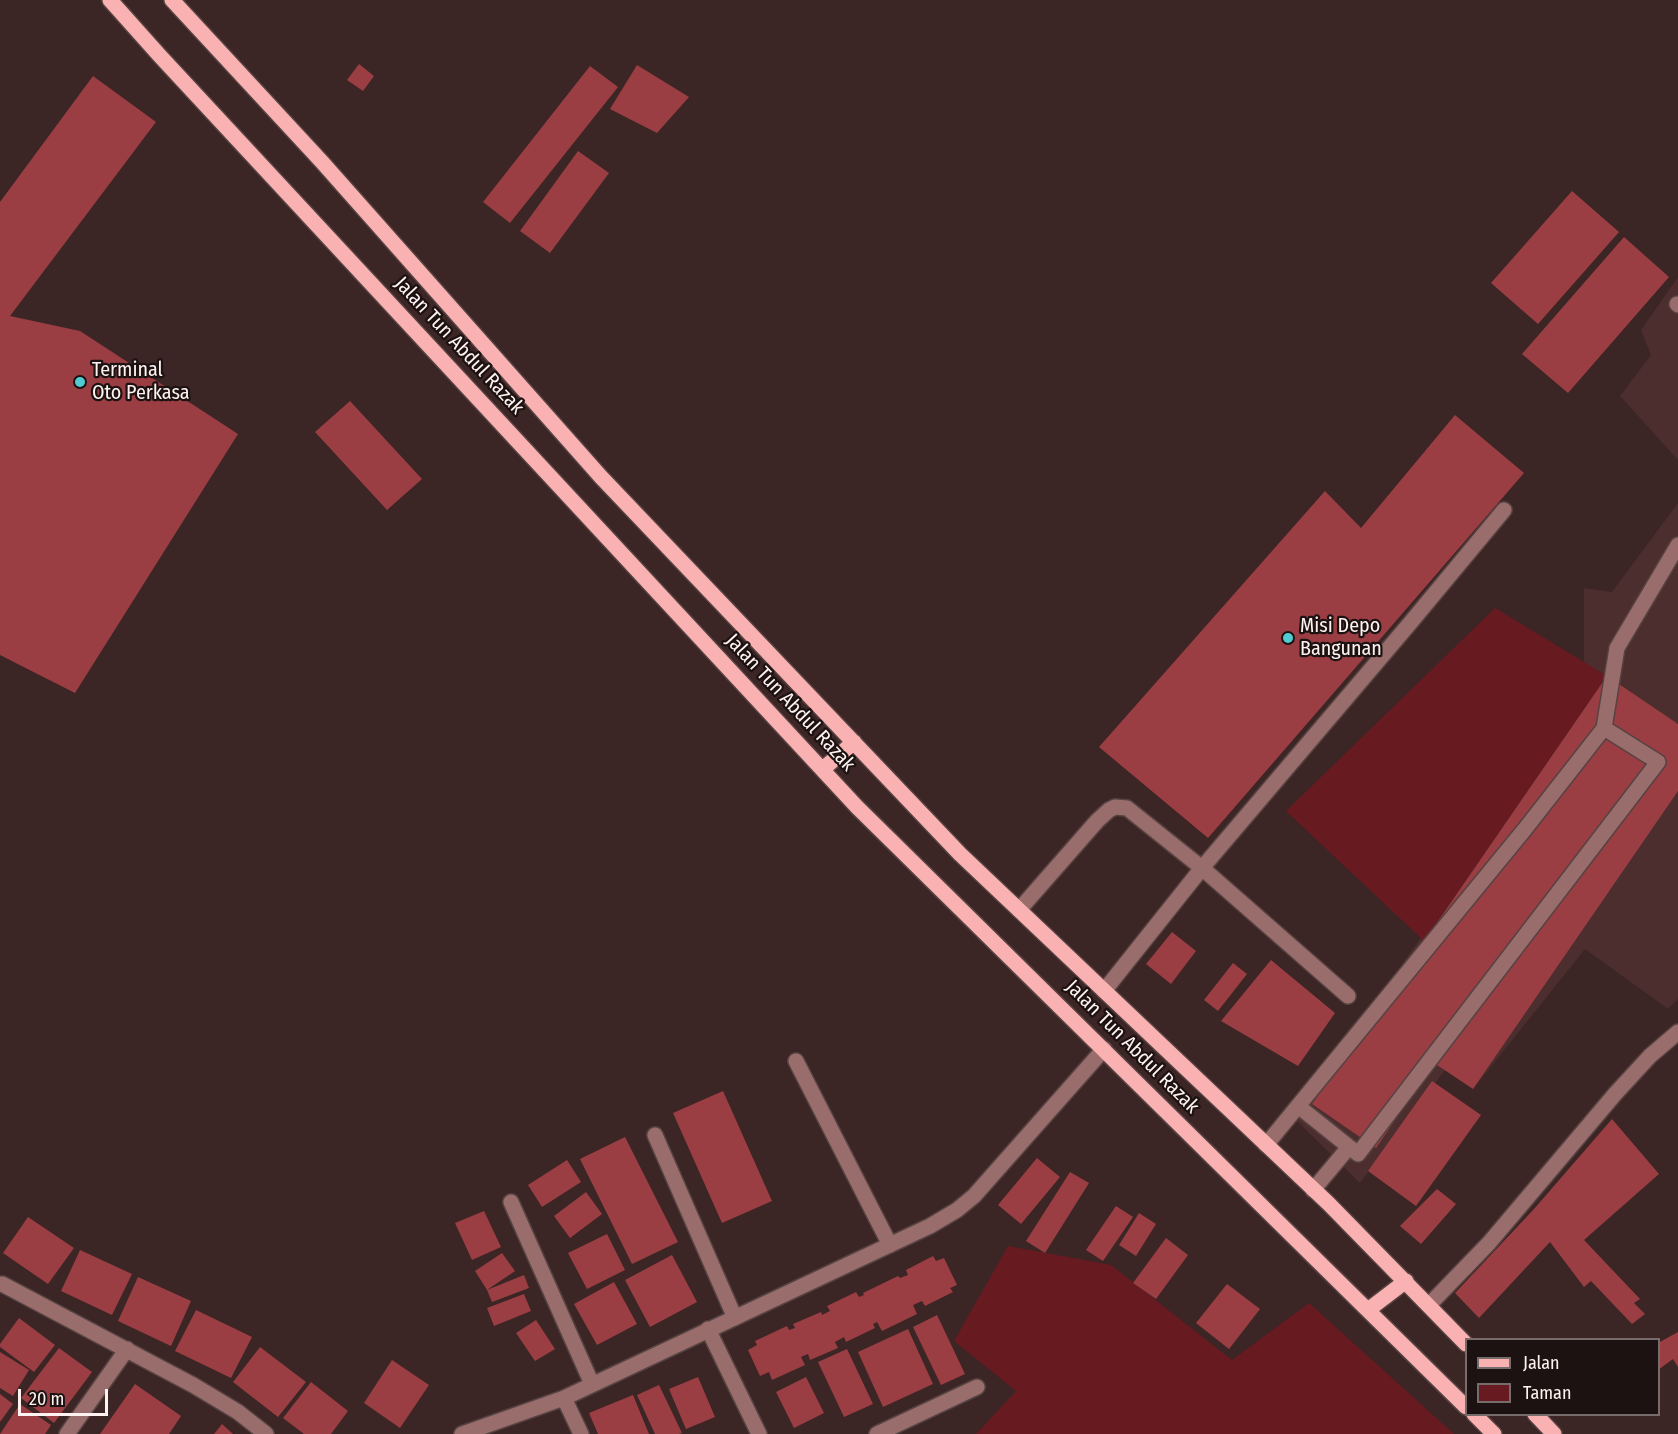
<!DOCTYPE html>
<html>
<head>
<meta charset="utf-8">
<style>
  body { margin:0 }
  #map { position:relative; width:1678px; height:1434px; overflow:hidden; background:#3c2525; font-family:"Fira Sans Condensed",sans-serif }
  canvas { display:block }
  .legend { position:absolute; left:1465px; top:1338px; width:195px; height:78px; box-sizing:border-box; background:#1c1211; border:2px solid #776c6b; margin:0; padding:8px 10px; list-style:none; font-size:18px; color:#fff2f1 }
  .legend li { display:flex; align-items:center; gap:12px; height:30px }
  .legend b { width:30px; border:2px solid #776c6b }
  .scale { position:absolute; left:18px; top:1389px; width:90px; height:27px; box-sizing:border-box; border:3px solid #fff2f1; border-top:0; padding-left:8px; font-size:18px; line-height:21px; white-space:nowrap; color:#fff2f1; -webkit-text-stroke:4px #1c1211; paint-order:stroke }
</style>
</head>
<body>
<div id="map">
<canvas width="1678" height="1434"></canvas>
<ul class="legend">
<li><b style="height:8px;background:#f9b1b1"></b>Jalan</li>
<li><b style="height:16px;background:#681a21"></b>Taman</li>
</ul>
<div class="scale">20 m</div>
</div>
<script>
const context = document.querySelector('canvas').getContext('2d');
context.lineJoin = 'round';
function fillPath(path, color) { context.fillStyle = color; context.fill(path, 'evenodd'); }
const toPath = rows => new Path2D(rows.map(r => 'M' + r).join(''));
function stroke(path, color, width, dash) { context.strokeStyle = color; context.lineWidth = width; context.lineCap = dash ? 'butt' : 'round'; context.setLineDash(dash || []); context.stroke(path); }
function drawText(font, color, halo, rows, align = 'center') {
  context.font = font + ' "Fira Sans Condensed",sans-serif'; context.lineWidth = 4.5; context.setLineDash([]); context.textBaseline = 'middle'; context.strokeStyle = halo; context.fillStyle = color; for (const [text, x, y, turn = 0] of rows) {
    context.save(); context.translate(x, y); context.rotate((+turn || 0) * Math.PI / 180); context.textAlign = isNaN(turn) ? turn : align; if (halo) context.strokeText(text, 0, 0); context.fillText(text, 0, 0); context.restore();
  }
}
fillPath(toPath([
  [1678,277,1678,460,1620,396,1651,355,1641,330],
  [1678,503,1678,999,1668,1009,1585,949,1473,1089,1445,1070,1360,1183,1293,1117,1584,709,1584,588,1612,592]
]), '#4c2e2e');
fillPath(toPath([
  [1495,608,1607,676,1424,941,1286,811],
  [1008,1246,1111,1265,1232,1360,1309,1303,1454,1434,976,1434,1016,1391,954,1341]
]), '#681a21');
fillPath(toPath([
  [359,64,374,76,363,91,347,80],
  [637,65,689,97,657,133,610,109],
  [590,66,618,87,510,223,483,202],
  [93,76,156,122,10,316,80,331,238,434,75,693,0,655,0,202],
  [578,151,609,173,550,253,520,231],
  [1572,191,1619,232,1538,324,1491,283],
  [1624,237,1669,277,1568,393,1522,354],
  [350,401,422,479,387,510,315,432],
  [1455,415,1524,473,1208,838,1099,747,1325,491,1361,528],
  [1607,676,1678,724,1678,791,1473,1089,1434,1063,1376,1148,1312,1104],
  [1172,932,1196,951,1171,984,1146,964],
  [1271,960,1335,1013,1298,1066,1221,1021],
  [1233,963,1247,974,1218,1011,1204,1000],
  [1432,1081,1481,1115,1416,1206,1368,1171],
  [723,1091,772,1201,722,1223,673,1113],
  [1612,1119,1659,1174,1584,1240,1640,1299,1634,1303,1645,1314,1632,1324,1591,1281,1584,1287,1550,1242,1479,1318,1455,1293,1534,1209],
  [625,1137,678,1242,632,1264,580,1159],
  [1037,1158,1060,1177,1021,1224,998,1205],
  [567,1160,581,1182,542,1207,528,1185],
  [1070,1172,1089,1183,1045,1253,1026,1241],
  [1437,1189,1456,1204,1421,1244,1400,1226],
  [586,1192,602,1214,570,1238,554,1216],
  [1116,1206,1133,1217,1103,1261,1086,1250],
  [484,1211,501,1247,472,1260,455,1223],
  [1139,1213,1156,1224,1136,1256,1119,1245],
  [28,1217,74,1248,48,1284,3,1253],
  [607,1234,625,1270,587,1289,568,1253],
  [1166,1238,1188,1255,1156,1299,1133,1283],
  [80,1250,132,1274,112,1315,61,1291],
  [502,1253,515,1271,487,1290,475,1271],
  [672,1255,697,1302,650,1327,625,1280],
  [933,1256,936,1261,944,1258,957,1285,950,1288,953,1292,925,1306,922,1301,913,1305,917,1314,882,1331,877,1322,873,1324,875,1328,846,1342,844,1337,835,1342,838,1348,810,1360,808,1354,801,1357,805,1365,772,1380,769,1372,760,1376,748,1350,757,1345,755,1341,787,1326,789,1330,795,1328,793,1324,821,1312,822,1315,830,1311,827,1306,856,1292,859,1297,864,1295,863,1293,898,1276,900,1278,908,1275,906,1270],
  [524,1275,529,1288,492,1302,487,1290],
  [138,1277,191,1301,171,1346,118,1321],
  [614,1282,637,1324,597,1345,574,1304],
  [1227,1284,1260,1309,1229,1349,1196,1323],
  [524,1294,531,1311,494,1326,487,1308],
  [196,1310,252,1337,231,1378,175,1351],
  [937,1315,965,1374,941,1385,913,1327],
  [19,1318,55,1345,34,1372,0,1347,0,1344],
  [536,1320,555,1349,535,1361,516,1333],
  [908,1329,933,1384,883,1407,858,1352],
  [1678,1332,1678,1367,1673,1359,1658,1370,1658,1343],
  [260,1347,306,1382,278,1417,233,1382],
  [59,1348,92,1372,54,1423,21,1398],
  [847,1349,873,1404,844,1417,818,1362],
  [0,1352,29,1370,13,1396,0,1388],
  [392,1360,429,1385,400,1428,364,1403],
  [698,1377,715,1417,686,1429,669,1389],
  [806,1377,824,1413,794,1428,776,1392],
  [311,1382,348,1411,331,1434,304,1434,283,1418],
  [135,1384,181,1416,169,1434,100,1434],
  [659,1385,682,1433,679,1434,655,1434,637,1395],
  [0,1394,13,1404,0,1422],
  [633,1395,649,1434,598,1434,589,1413],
  [20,1404,51,1425,45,1434,0,1434],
  [222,1424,233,1434,214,1434]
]), '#9b3e43');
const minor = toPath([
  [1677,304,1678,305],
  [1019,910,1097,821,1109,810,1115,807,1127,808,1202,868,1348,996],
  [1104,991,1202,868,1411,622,1504,510],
  [796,1061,890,1245],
  [1298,1106,1358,1154,1658,762,1604,728],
  [655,1135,735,1318],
  [1266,1145,1525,829,1604,728,1617,648,1678,545],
  [1313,1190,1349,1147],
  [511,1202,592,1384],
  [2,1284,193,1385,238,1412,266,1434],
  [1429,1305,1489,1243,1615,1094,1650,1056,1678,1032],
  [708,1329,759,1434],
  [564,1398,581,1434],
  [67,1434,127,1349],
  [462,1434,564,1398,930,1226,957,1210,974,1196,1104,1049],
  [877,1434,977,1387]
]);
const major = toPath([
  [110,0,160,56,857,807,1466,1407],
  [172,0,322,162,601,477,960,854,1329,1204,1466,1344],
  [823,769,854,742],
  [1368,1310,1406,1281],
  [1474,1414,1494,1434],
  [1535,1414,1554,1434]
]);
stroke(minor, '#574242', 18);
stroke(major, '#574242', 18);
stroke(minor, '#986d6c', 15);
stroke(major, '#f9b1b1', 15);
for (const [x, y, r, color] of [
  [80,382,6,"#51ccd2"],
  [1288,638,6,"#51ccd2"]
]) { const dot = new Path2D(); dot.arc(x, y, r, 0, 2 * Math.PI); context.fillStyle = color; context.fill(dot); stroke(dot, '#1c1211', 2); }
drawText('20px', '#fff2f1', '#1c1211', [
  ["Jalan Tun Abdul Razak",459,346,47],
  ["Jalan Tun Abdul Razak",790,703,47],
  ["Jalan Tun Abdul Razak",1132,1047,45]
]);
drawText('20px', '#fff2f1', '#1c1211', [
  ["Terminal",92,370],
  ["Oto Perkasa",92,393],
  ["Misi Depo",1300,626],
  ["Bangunan",1300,649]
], 'left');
</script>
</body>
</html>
